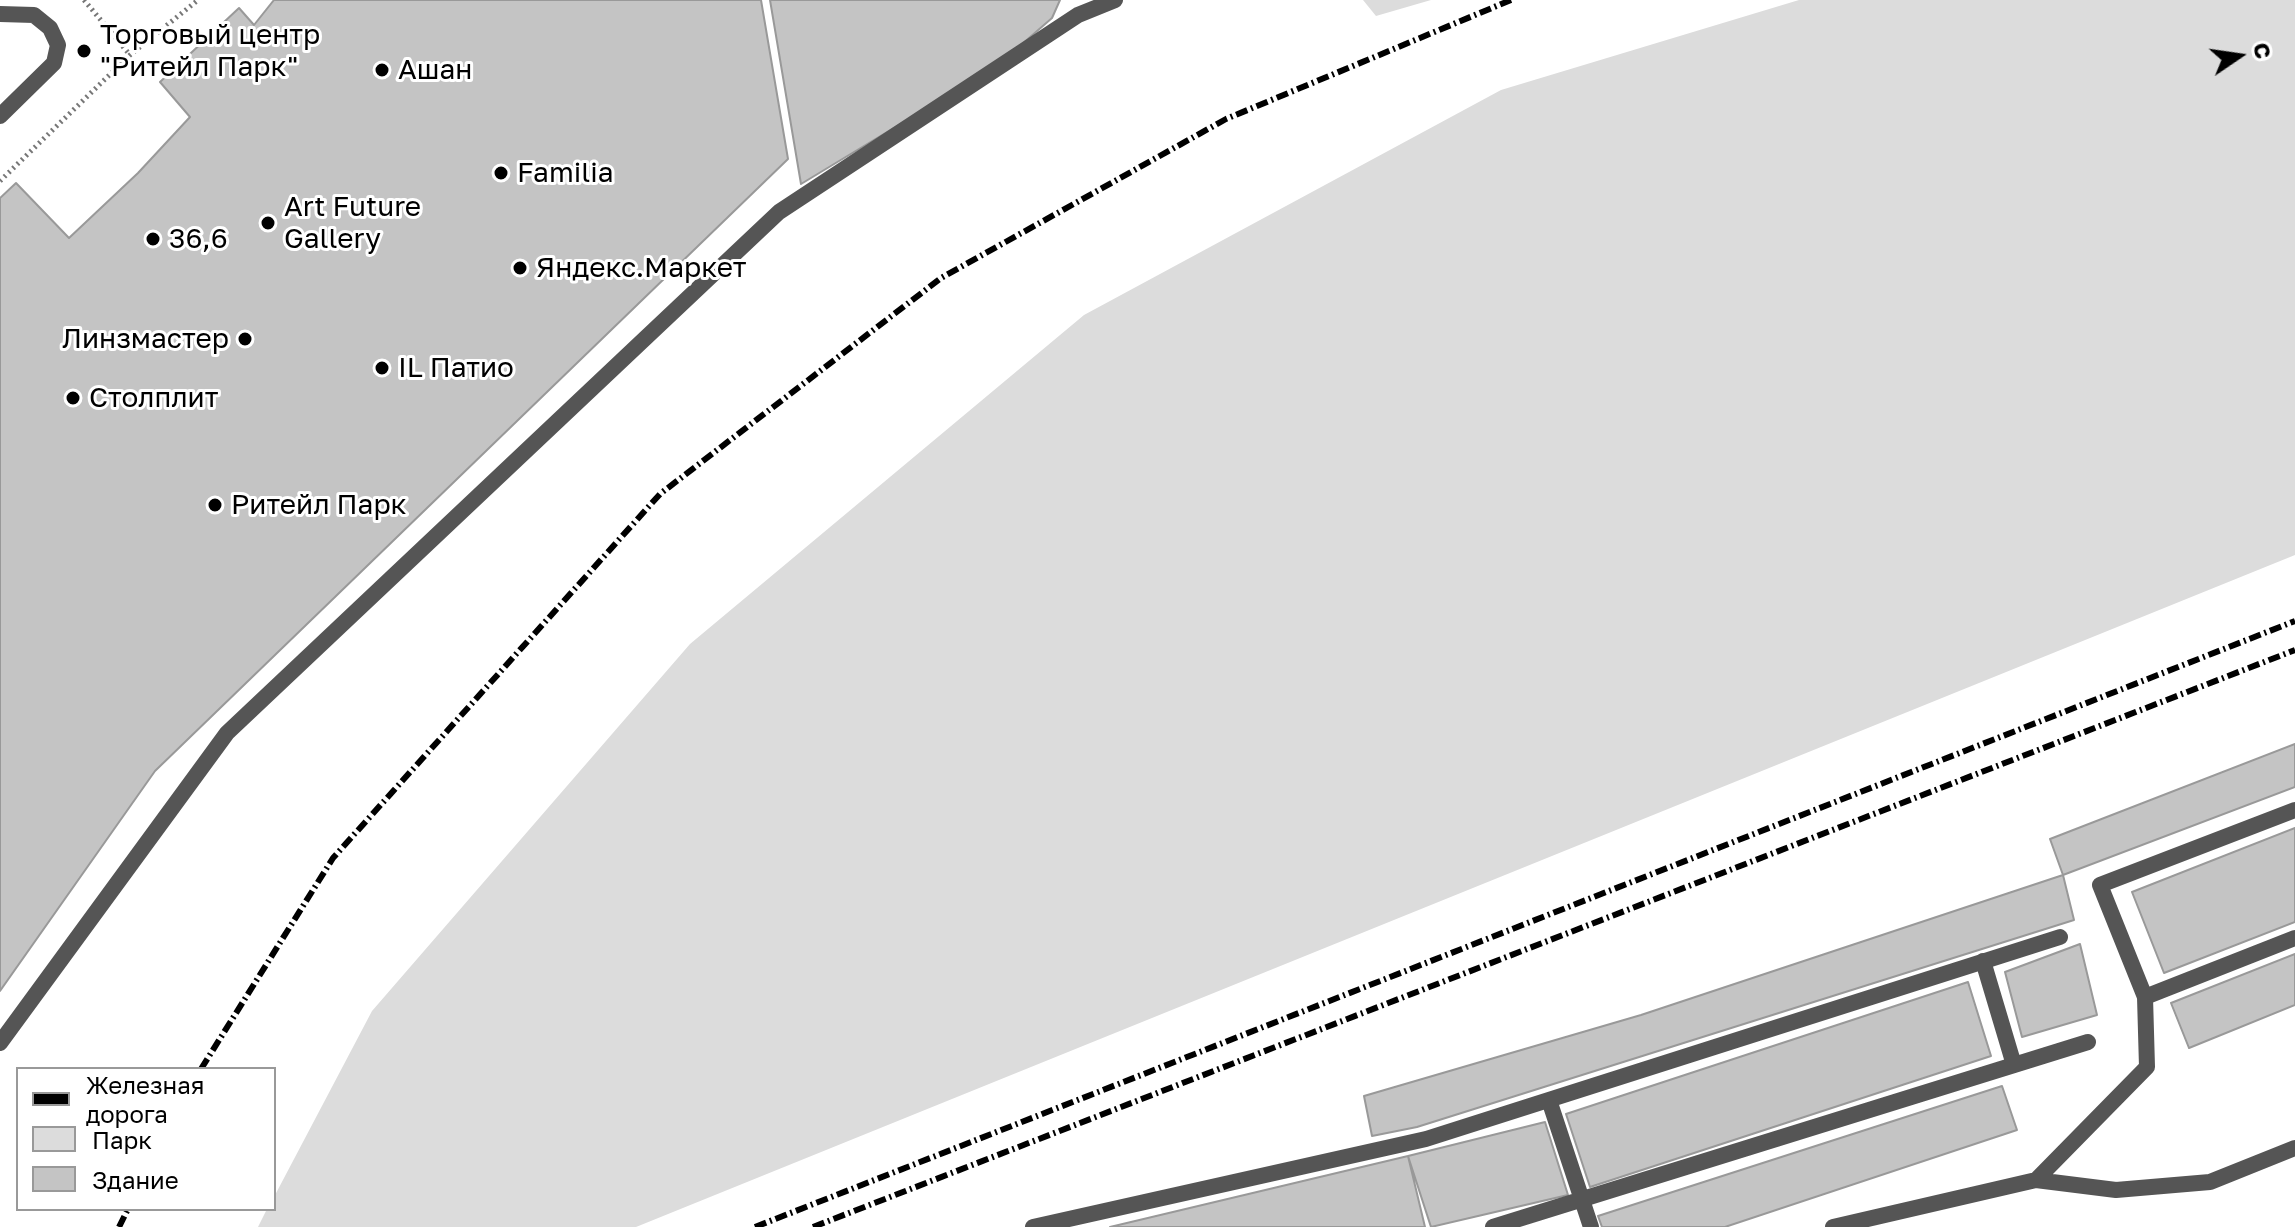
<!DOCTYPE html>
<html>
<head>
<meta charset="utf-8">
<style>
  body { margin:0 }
  #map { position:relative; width:2295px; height:1227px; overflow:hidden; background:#fff; font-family:"Golos Text",sans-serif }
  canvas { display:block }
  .legend { position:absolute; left:16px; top:1067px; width:260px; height:144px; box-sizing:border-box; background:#fff; border:2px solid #999; margin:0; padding:10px 14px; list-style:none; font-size:24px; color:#000 }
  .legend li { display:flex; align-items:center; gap:16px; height:40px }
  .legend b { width:40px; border:2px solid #999 }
  .north { position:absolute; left:2199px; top:16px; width:80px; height:80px; -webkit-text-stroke:6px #fff; paint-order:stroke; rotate:77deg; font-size:22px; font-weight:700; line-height:32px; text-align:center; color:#000 }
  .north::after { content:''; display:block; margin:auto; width:28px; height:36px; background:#000; clip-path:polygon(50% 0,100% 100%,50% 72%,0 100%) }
</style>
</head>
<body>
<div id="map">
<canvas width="2295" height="1227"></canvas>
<ul class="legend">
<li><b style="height:10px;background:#000"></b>Железная дорога</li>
<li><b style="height:22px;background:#dcdcdc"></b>Парк</li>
<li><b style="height:22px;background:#c4c4c4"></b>Здание</li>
</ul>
<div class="north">С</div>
</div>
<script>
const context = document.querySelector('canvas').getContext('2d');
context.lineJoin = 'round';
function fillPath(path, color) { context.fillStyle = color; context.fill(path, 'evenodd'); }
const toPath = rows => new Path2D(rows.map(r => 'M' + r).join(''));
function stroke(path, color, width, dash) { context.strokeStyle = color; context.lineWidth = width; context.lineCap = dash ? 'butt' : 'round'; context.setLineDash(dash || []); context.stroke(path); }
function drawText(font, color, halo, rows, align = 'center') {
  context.font = font + ' "Golos Text",sans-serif'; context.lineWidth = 6; context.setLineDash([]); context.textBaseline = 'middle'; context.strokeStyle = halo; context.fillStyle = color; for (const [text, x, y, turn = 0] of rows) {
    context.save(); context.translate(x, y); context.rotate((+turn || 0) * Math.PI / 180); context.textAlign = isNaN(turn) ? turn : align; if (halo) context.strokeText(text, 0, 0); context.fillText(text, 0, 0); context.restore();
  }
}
fillPath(toPath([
  [1363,0,1431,0,1376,16],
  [1799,0,2295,0,2295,555,636,1227,258,1227,267,1209,274,1209,274,1197,372,1011,690,644,1084,315,1501,90]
]), '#dcdcdc');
const building = toPath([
  [274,0,761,0,788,159,155,771,0,991,0,198,16,183,69,238,138,173,190,117,160,82,239,8,254,25,274,0],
  [770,0,1060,0,1052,18,998,65,801,184,770,0],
  [2295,744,2295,787,2063,875,2050,839,2295,744],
  [2295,828,2295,922,2164,973,2132,892,2295,828],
  [2063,875,2074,920,1417,1127,1372,1136,1364,1096,1641,1015,2063,875],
  [2080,944,2097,1015,2022,1037,2005,972,2080,944],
  [2295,954,2295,1005,2189,1048,2171,1003,2295,954],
  [1968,982,1991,1056,1590,1187,1566,1114,1968,982],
  [2002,1086,2017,1130,1725,1227,1602,1227,1598,1216,2002,1086],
  [1545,1122,1568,1195,1431,1227,1408,1156,1545,1122],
  [1408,1156,1425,1227,1110,1227,1408,1156]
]);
fillPath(building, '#c4c4c4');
stroke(building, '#999', 2);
stroke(toPath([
  [84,0,130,55],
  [0,181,130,55,198,0]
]), '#777', 5, [2, 4]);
stroke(toPath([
  [0,14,34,15,50,28,58,45,54,63,0,116],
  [1983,961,2014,1065],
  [2145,997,2295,938],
  [0,1043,227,733,779,212,1078,15,1115,0],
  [1549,1100,1591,1227],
  [2036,1180,2147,1067,2145,997,2100,885,2295,810],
  [1033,1227,1426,1139,2060,937],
  [1493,1227,2088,1042],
  [1833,1227,2036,1180,2116,1190,2210,1182,2295,1148]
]), '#555', 16);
stroke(toPath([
  [201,1069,333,858,660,494,941,278,1226,119,1511,0],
  [119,1227,128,1209],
  [755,1227,2295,621],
  [813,1227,2295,650]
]), '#000', 6, [12, 4, 2, 4]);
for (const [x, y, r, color] of [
  [84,51,8,"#000"],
  [382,70,8,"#000"],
  [501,173,8,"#000"],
  [268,223,8,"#000"],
  [153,239,8,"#000"],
  [520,268,8,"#000"],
  [245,339,8,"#000"],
  [382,368,8,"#000"],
  [73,398,8,"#000"],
  [215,505,8,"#000"]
]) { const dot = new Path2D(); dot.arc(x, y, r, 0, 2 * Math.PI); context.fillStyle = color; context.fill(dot); stroke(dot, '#fff', 3); }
drawText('28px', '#000', '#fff', [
  ["Торговый центр",100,35],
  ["\"Ритейл Парк\"",100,67],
  ["Ашан",398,70],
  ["Familia",517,173],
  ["Art Future",284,207],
  ["Gallery",284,239],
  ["36,6",169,239],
  ["Яндекс.Маркет",536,268],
  ["Линзмастер",229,339,"right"],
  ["IL Патио",398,368],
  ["Столплит",89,398],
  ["Ритейл Парк",231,505]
], 'left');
</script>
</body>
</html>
